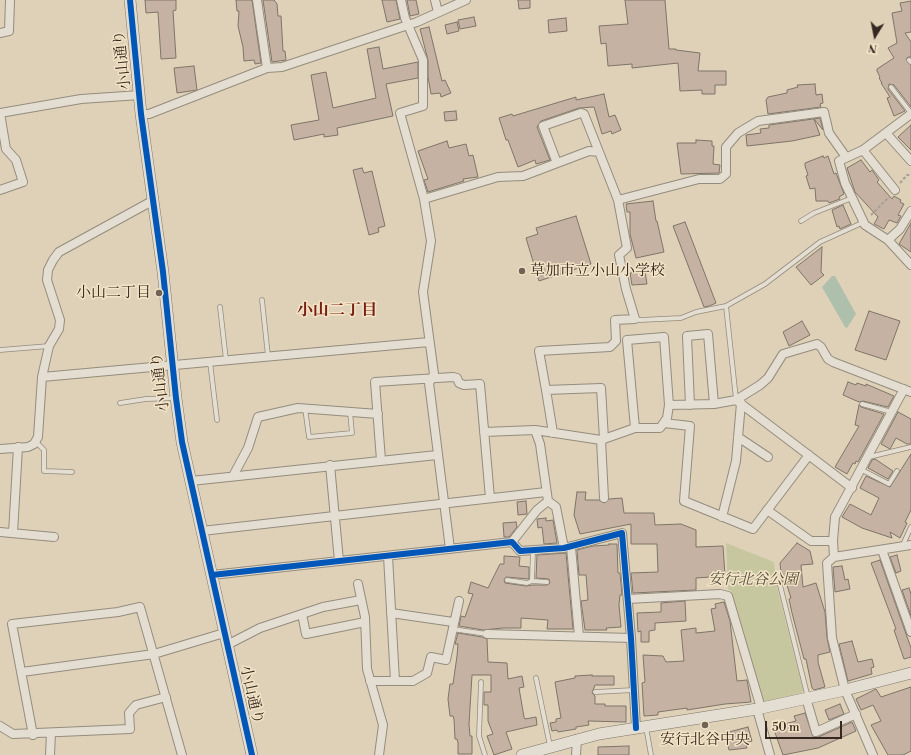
<!DOCTYPE html>
<html>
<head>
<meta charset="utf-8">
<style>
  body { margin:0 }
  #map { position:relative; width:911px; height:755px; overflow:hidden; background:#ded1b8; font-family:"Libre Bodoni",serif }
  canvas { display:block }
  .north { position:absolute; left:855px; top:16px; width:40px; height:40px; -webkit-text-stroke:3px #f3e4c7; paint-order:stroke; rotate:190deg; font-size:11px; font-weight:700; line-height:16px; text-align:center; color:#342820 }
  .north::after { content:''; display:block; margin:auto; width:14px; height:18px; background:#342820; clip-path:polygon(50% 0,100% 100%,50% 72%,0 100%) }
  .scale { position:absolute; left:765px; top:721px; width:77px; height:18px; box-sizing:border-box; border:2px solid #342820; border-top:0; padding-left:5px; font-size:12px; line-height:14px; white-space:nowrap; color:#342820; -webkit-text-stroke:3px #f3e4c7; paint-order:stroke }
</style>
</head>
<body>
<div id="map">
<canvas width="911" height="755"></canvas>
<div class="north">N</div>
<div class="scale">50 m</div>
</div>
<script>
const context = document.querySelector('canvas').getContext('2d');
context.lineJoin = 'round';
function fillPath(path, color) { context.fillStyle = color; context.fill(path, 'evenodd'); }
const toPath = rows => new Path2D(rows.map(r => 'M' + r).join(''));
function stroke(path, color, width, dash) { context.strokeStyle = color; context.lineWidth = width; context.lineCap = dash ? 'butt' : 'round'; context.setLineDash(dash || []); context.stroke(path); }
function drawText(font, color, halo, rows, align = 'center') {
  context.font = font + ' "Libre Bodoni","Noto Serif JP",serif'; context.lineWidth = 3; context.setLineDash([]); context.textBaseline = 'middle'; context.strokeStyle = halo; context.fillStyle = color; for (const [text, x, y, turn = 0] of rows) {
    context.save(); context.translate(x, y); context.rotate((+turn || 0) * Math.PI / 180); context.textAlign = isNaN(turn) ? turn : align; if (halo) context.strokeText(text, 0, 0); context.fillText(text, 0, 0); context.restore();
  }
}
fillPath(toPath([
  [726,543,774,562,777,587,803,690,801,693,765,702,761,698,738,622,732,592,728,589]
]), '#c7c79f');
fillPath(toPath([
  [832,276,835,276,856,314,847,328,845,327,822,287]
]), '#aec0ab');
const building = toPath([
  [145,0,176,0,176,10,173,11,176,58,161,59,158,12,146,13,145,0],
  [236,0,252,0,261,63,255,64,254,60,244,61,243,47,238,26,239,11,237,11,236,0],
  [263,0,274,0,277,4,278,16,281,16,283,51,285,51,286,60,272,62,263,0],
  [382,0,396,0,400,19,387,22,382,0],
  [407,0,416,0,419,14,410,16,407,0],
  [518,0,530,0,530,8,519,9,518,0],
  [625,0,665,0,669,49,676,49,676,50,700,53,698,71,726,71,726,85,715,85,715,94,702,94,702,90,680,91,678,63,632,68,632,64,608,66,606,43,601,44,599,26,628,24,625,0],
  [911,1,911,32,905,33,911,42,911,57,908,57,906,59,911,65,911,107,894,85,889,84,888,89,905,111,894,116,887,98,890,97,881,83,882,83,879,78,880,77,877,71,877,69,894,58,888,48,897,43,892,13,902,11,900,3,911,1],
  [474,17,476,26,460,29,458,20,474,17],
  [566,18,567,31,549,33,548,20,566,18],
  [457,22,459,31,447,34,445,25,457,22],
  [429,27,442,81,445,80,451,93,441,97,440,93,431,94,428,77,428,60,420,29,429,27],
  [379,47,383,69,418,62,418,78,386,84,393,116,337,128,338,135,324,137,324,134,294,140,291,125,319,120,311,75,326,72,333,108,376,98,367,49,379,47],
  [194,66,197,90,177,93,174,68,194,66],
  [815,84,816,95,822,94,823,103,820,104,821,107,768,114,766,100,768,97,787,93,787,90,798,87,797,85,815,84],
  [604,94,609,117,615,115,621,130,612,134,611,131,602,134,594,107,579,108,541,121,537,127,550,160,536,164,535,160,518,167,508,140,506,140,499,118,512,114,513,116,576,97,576,100,604,94],
  [456,111,457,120,445,121,444,112,456,111],
  [820,118,823,130,814,119,820,135,792,141,747,146,746,135,761,133,760,129,769,128,769,125,820,118],
  [911,125,911,150,898,137,911,125],
  [696,140,712,141,712,146,714,146,713,164,720,165,719,173,681,174,677,143,696,143,696,140],
  [447,141,449,148,466,144,469,156,473,155,478,177,463,179,464,181,428,192,424,180,428,179,418,151,447,141],
  [823,156,824,158,828,156,834,174,836,173,844,194,839,197,840,199,829,203,828,201,816,201,815,188,810,189,806,176,808,175,805,166,805,163,823,156],
  [861,160,870,172,872,170,879,180,877,182,892,199,894,196,901,200,900,202,904,204,898,215,901,216,897,223,889,220,884,229,874,224,878,217,855,192,847,168,861,160],
  [362,168,364,173,372,171,385,226,378,228,379,232,369,235,353,170,362,168],
  [653,201,656,221,657,221,664,252,636,258,630,234,630,212,627,212,626,204,653,201],
  [843,205,851,224,840,229,839,226,837,227,832,210,843,205],
  [576,216,591,264,539,281,526,238,538,234,536,228,576,216],
  [685,222,716,303,709,306,704,307,673,226,685,222],
  [911,223,911,252,899,244,911,223],
  [822,247,821,272,824,275,811,285,796,267,822,247],
  [645,271,647,284,632,285,630,273,645,271],
  [869,311,900,321,886,360,855,350,869,311],
  [802,321,810,335,789,346,783,332,802,321],
  [848,382,856,385,857,383,866,386,866,384,894,396,888,407,863,401,859,402,843,395,848,382],
  [859,405,861,407,884,414,858,462,856,461,855,464,853,463,847,474,835,467,859,426,855,425,859,405],
  [898,412,911,419,911,444,907,444,896,438,890,449,881,444,898,412],
  [911,454,911,510,905,522,907,523,900,538,890,532,892,538,862,528,842,517,850,504,871,515,879,498,860,488,866,476,890,487,911,454],
  [875,459,893,471,888,479,868,468,872,460,875,459],
  [577,492,586,492,585,500,599,500,604,503,609,499,622,498,624,513,654,513,655,525,681,524,696,530,696,547,723,546,725,576,696,578,696,590,633,593,631,573,658,572,657,544,631,544,631,524,580,534,574,515,577,492],
  [526,501,527,514,518,515,517,502,526,501],
  [546,518,546,521,553,520,557,543,544,544,542,527,538,528,537,519,546,518],
  [516,522,517,527,509,537,504,537,503,523,516,522],
  [797,543,810,551,813,564,801,565,803,587,816,583,825,612,827,638,830,652,818,655,818,662,825,687,814,690,812,688,806,659,804,659,792,613,789,599,791,598,786,582,782,582,780,563,797,543],
  [609,544,617,544,618,573,620,573,622,595,620,595,619,605,621,627,606,628,607,630,585,630,581,601,588,600,586,575,579,575,577,550,593,546,609,545,609,544],
  [566,553,573,629,547,629,548,620,521,618,521,628,503,628,483,630,459,626,461,616,465,617,473,594,468,593,471,582,488,588,500,564,504,564,504,556,520,557,519,566,529,567,529,579,506,577,504,580,505,583,526,586,533,585,547,585,550,583,549,579,536,578,537,555,566,553],
  [897,555,901,571,896,573,890,557,897,555],
  [880,560,911,648,911,657,904,659,894,630,896,629,871,563,880,560],
  [842,566,845,580,848,579,850,589,835,592,833,567,842,566],
  [909,588,911,594,911,616,902,590,909,588],
  [685,601,686,621,655,623,655,630,649,631,649,642,641,642,641,631,638,632,637,613,661,612,661,603,685,601],
  [724,602,730,621,737,681,747,680,751,702,725,704,687,710,687,708,658,712,658,715,644,716,642,683,645,682,643,655,663,656,666,662,684,661,681,630,696,628,696,633,715,631,711,609,716,608,715,604,724,602],
  [458,633,482,637,487,639,488,662,507,663,508,679,522,676,524,687,519,688,524,717,525,719,536,717,537,725,506,732,512,749,494,755,487,736,493,734,488,721,488,705,484,705,484,692,491,692,491,675,472,675,469,724,470,736,472,736,472,754,458,754,458,743,457,739,455,739,454,719,453,716,450,716,448,699,450,684,453,684,457,656,458,644,455,644,458,633],
  [852,641,858,662,872,659,874,667,871,668,872,674,848,681,839,644,852,641],
  [592,675,592,676,614,676,614,685,595,685,592,693,595,696,595,704,605,704,605,706,626,706,626,722,588,721,589,725,576,727,576,729,558,732,557,730,552,731,550,723,556,722,556,719,561,718,555,682,575,678,575,676,592,675],
  [911,687,911,751,903,755,888,755,871,725,881,721,873,705,861,710,856,699,876,689,881,697,911,687],
  [840,704,844,714,829,720,825,710,840,704],
  [805,713,814,739,852,722,856,731,818,748,783,755,773,727,796,721,794,716,805,713],
  [748,727,752,741,745,743,747,748,729,750,725,733,748,727],
  [629,746,629,755,598,755,598,747,629,746]
]);
fillPath(building, '#c6b2a3');
stroke(building, '#7d7568', 1);
const lane = toPath([
  [909,60,911,62],
  [891,87,911,113],
  [801,221,814,213,852,198],
  [262,300,268,356],
  [726,306,736,399],
  [220,307,226,360],
  [635,319,640,320,681,318,696,312,726,306,765,284,820,242,864,222],
  [0,350,49,346],
  [210,362,217,420],
  [120,403,146,399,175,398],
  [862,404,892,412],
  [305,408,309,437,352,433,350,412],
  [36,442,44,450,44,471,72,472],
  [869,457,911,447],
  [862,470,889,484,897,471],
  [902,547,911,527],
  [507,580,527,583,532,581,547,582],
  [532,581,533,550],
  [780,585,808,698],
  [452,629,487,634],
  [536,678,550,746],
  [481,682,479,736,485,755],
  [595,692,634,690],
  [646,727,651,755]
]);
const street = toPath([
  [257,0,267,68],
  [401,0,405,18,423,60,423,106,400,113,424,199,431,241,423,292,434,374,429,383,450,549],
  [435,0,438,12],
  [0,33,9,31,10,0],
  [0,113,81,99,140,95],
  [141,114,149,114,267,68,282,67,417,22,466,0],
  [911,114,863,150,839,161,845,183,865,225,888,240,911,265],
  [886,133,911,161],
  [863,150,895,190],
  [557,163,543,126,581,113,584,114,599,152],
  [0,190,23,182,16,160,6,149,0,113],
  [424,199,498,177,523,176,589,151,599,152,618,200,627,248,619,255,626,289,635,319,615,320,616,341,610,347,539,351,546,390],
  [618,200,699,179,720,179,726,174,726,147,738,133,758,121,824,112,829,133,846,157],
  [888,240,900,229,911,211],
  [42,377,429,342],
  [904,389,835,517,833,541,834,557,911,545],
  [736,400,760,385,768,378,783,354,817,344,821,347,828,359,833,362,911,392],
  [690,405,687,336,708,334,714,404],
  [664,423,690,426,684,501,753,529,809,455],
  [635,428,627,340,664,337,669,405],
  [535,430,540,444,548,501,556,507,564,548],
  [484,432,535,430,601,440,635,428,660,428,667,418,669,405,714,404,736,400,852,488],
  [553,433,546,390,601,388,604,439],
  [738,437,768,457],
  [601,440,604,498],
  [0,449,28,447,34,444,38,437,42,377,49,346,59,329,60,320,47,280,48,270,53,260,59,252,154,200],
  [381,460,375,382,453,377,457,378,459,383,464,385,480,384,490,498],
  [330,465,339,561],
  [233,476,248,448,258,417,298,408,378,414],
  [191,481,437,455],
  [767,510,811,541,833,541],
  [722,517,736,461,741,403],
  [202,531,546,492],
  [0,532,54,537],
  [13,533,18,447],
  [512,542,537,510,548,501],
  [571,547,579,636],
  [882,550,911,632],
  [388,556,395,681],
  [834,557,827,563,832,638,845,690,873,755],
  [212,575,512,542,520,551,564,548,622,533,631,638,636,728],
  [358,584,365,617,367,669,383,725,379,755],
  [628,599,720,594,728,596,761,708],
  [391,613,453,622],
  [302,614,306,634,365,622],
  [487,634,631,638],
  [227,645,260,628,323,607,361,600],
  [22,672,154,654,224,633],
  [370,681,413,681,427,673,431,657,446,660,459,601],
  [806,698,816,732,856,714],
  [757,709,770,755],
  [0,726,13,734,130,729,129,713,136,705,166,697],
  [33,735,12,624,118,612,140,607,182,755],
  [50,755,51,733],
  [576,755,577,739]
]);
const secondary = toPath([
  [130,0,141,114,163,272,176,398,182,442,252,755],
  [522,755,599,734,757,709,845,690,911,673]
]);
stroke(lane, '#948c7d', 5.5);
stroke(street, '#948c7d', 10);
stroke(secondary, '#7d7568', 12);
stroke(toPath([
  [900,183,907,175,911,175],
  [871,215,890,196]
]), '#a6a095', 2, [3, 2]);
stroke(lane, '#e4ddd1', 4);
stroke(street, '#e4ddd1', 8);
stroke(secondary, '#e4ddd1', 11);
stroke(toPath([
  [130,0,141,114,163,272,176,398,182,442,252,755],
  [212,575,512,542,520,551,564,548,622,533,631,638,636,728]
]), '#0057b8', 6);
for (const [x, y, r, color] of [
  [522,271,4,"#706355"],
  [159,293,4,"#706355"],
  [705,725,4,"#706355"]
]) { const dot = new Path2D(); dot.arc(x, y, r, 0, 2 * Math.PI); context.fillStyle = color; context.fill(dot); stroke(dot, '#f3e4c7', 1.5); }
drawText('15px', '#342820', '#f3e4c7', [
  ["小山通り",123,60,-96],
  ["小山通り",161,382,-97],
  ["小山通り",251,695,77]
]);
drawText('15px', '#342820', '#f3e4c7', [
  ["草加市立小山小学校",530,271],
  ["小山二丁目",151,293,"right"],
  ["安行北谷中央",705,740,"center"]
], 'left');
drawText('italic 15px', '#544e3b', '#f3e4c7', [
  ["安行北谷公園",753,580]
]);
drawText('bold 16px', '#7a1f14', '#f3e4c7', [
  ["小山二丁目",337,311]
]);
</script>
</body>
</html>
